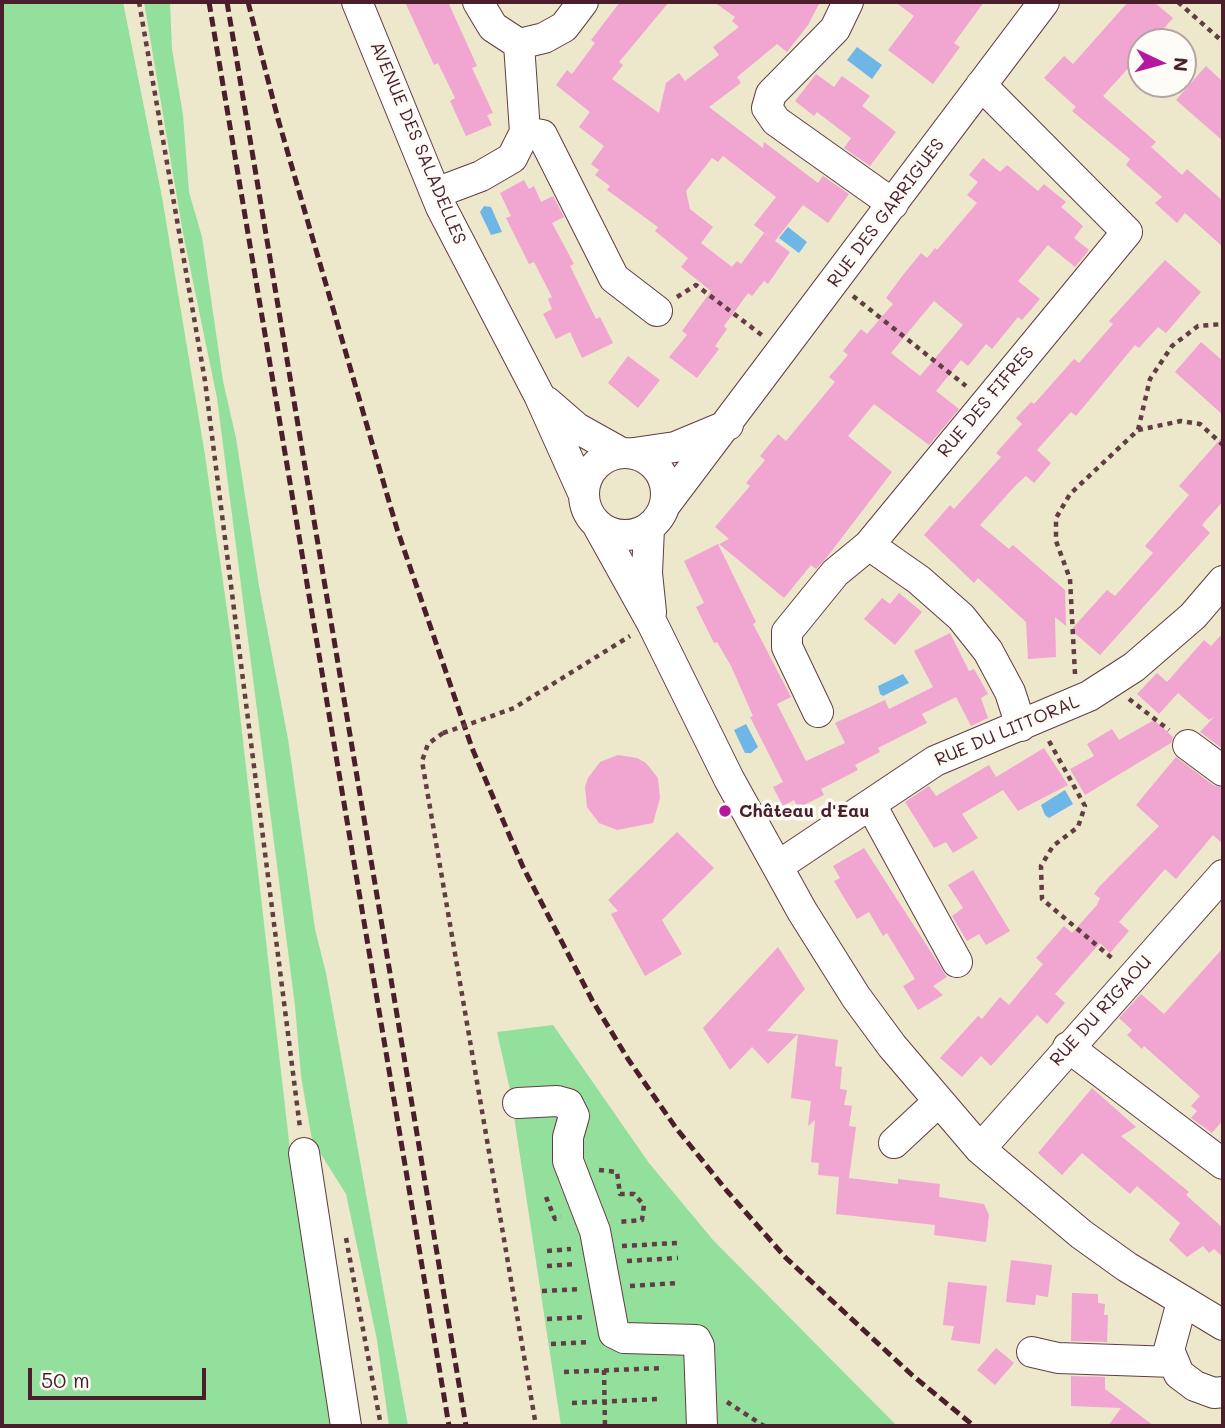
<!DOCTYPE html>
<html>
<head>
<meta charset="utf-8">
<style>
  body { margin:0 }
  #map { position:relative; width:1225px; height:1428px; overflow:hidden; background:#ede7cc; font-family:Mali,sans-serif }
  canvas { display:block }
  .frame { position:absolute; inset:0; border:4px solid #4a1f2b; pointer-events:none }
  .north { position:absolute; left:1127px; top:28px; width:70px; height:70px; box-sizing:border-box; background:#fdfcf7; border:2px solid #b5a4a5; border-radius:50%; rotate:95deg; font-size:19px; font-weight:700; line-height:28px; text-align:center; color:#4a1f2b }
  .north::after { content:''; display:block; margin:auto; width:24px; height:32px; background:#b5179e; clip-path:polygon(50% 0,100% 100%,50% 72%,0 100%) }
  .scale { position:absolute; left:28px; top:1368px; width:178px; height:32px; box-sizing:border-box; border:4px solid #4a1f2b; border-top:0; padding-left:9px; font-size:21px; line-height:24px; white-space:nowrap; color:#4a1f2b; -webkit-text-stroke:5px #fdfcf7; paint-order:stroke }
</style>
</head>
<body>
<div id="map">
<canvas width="1225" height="1428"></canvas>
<div class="frame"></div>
<div class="north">N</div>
<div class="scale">50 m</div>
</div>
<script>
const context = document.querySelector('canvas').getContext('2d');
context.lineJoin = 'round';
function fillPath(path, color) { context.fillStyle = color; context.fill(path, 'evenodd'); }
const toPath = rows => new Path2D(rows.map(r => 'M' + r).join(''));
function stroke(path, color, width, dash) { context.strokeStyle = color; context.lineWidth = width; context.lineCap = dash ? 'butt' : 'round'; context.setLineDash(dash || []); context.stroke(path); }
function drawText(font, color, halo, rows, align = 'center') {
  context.font = font + ' Mali,sans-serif'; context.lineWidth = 7; context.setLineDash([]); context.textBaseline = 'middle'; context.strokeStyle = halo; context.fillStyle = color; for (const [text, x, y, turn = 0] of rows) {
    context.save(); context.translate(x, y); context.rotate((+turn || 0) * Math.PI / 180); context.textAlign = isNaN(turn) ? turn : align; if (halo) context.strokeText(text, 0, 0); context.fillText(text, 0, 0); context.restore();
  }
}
fillPath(toPath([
  [2,2,123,2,162,197,205,455,232,645,293,1176,334,1426,2,1426],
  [144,2,170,2,172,49,183,115,189,192,202,237,223,381,236,438,259,586,288,739,315,929,326,973,408,1426,389,1426,377,1340,346,1194,312,1140,301,1076,295,1006,217,398,183,233],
  [553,1025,649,1163,713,1240,897,1426,561,1426,510,1090,497,1032]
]), '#93e09c');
fillPath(toPath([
  [857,47,882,65,872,79,847,60],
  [484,206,491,207,502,232,491,235,480,212],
  [788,227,807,242,799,253,779,238],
  [903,674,909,683,883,696,880,694,878,686],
  [746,724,758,747,751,753,745,753,734,730],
  [1065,790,1073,804,1049,818,1045,815,1041,805]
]), '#6db6e5');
fillPath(toPath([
  [405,2,448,2,477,66,472,68,493,113,487,115,492,125,466,136,450,101,455,98,438,63,434,65],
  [620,2,669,2,619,62,623,65,612,79,659,113,666,83,679,73,685,81,719,55,713,47,739,27,732,21,735,17,714,2,820,2,808,25,787,52,777,44,737,77,741,83,709,107,763,148,764,142,818,183,823,176,849,194,828,223,803,205,775,241,754,225,776,197,723,156,718,162,712,158,686,191,690,209,713,227,701,243,732,267,737,261,741,264,764,233,790,252,768,284,764,281,752,296,748,293,724,326,727,329,715,346,719,349,697,378,669,357,687,335,682,331,711,291,681,267,688,258,655,231,658,227,607,190,610,186,595,175,599,170,591,164,604,146,579,127,590,112,556,85,567,70,572,74,595,43,591,40],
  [895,2,984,2,954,43,960,47,933,84,888,50,914,16],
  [1128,2,1154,2,1173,18,1152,42,1141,42,1141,54,1103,96,1156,142,1151,147,1182,175,1187,169,1223,201,1223,247,1185,213,1177,223,1155,203,1162,197,1126,165,1130,159,1072,111,1076,107,1044,78,1064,56,1073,64],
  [1206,66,1223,82,1223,141,1176,100],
  [816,74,834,87,842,76,870,96,862,106,896,132,870,166,844,148,851,138,817,112,814,116,795,101],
  [983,158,1000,172,1007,165,1038,191,1044,184,1066,202,1061,207,1083,226,1074,238,1089,250,1075,267,1048,245,1018,281,1040,299,1022,320,1018,317,992,349,986,344,968,366,961,360,936,391,959,409,929,445,874,404,848,436,892,472,827,557,816,569,811,565,784,598,719,544,729,539,715,527,750,486,746,483,765,460,760,456,778,434,786,441,835,382,829,377,848,355,843,351,861,329,867,334,893,304,886,298,903,275,921,253,927,258,935,248,937,250,977,203,967,195,978,182,969,175],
  [934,301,963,325,920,376,891,353],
  [524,180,529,189,534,186,541,202,553,196,564,217,552,223,574,264,570,266,596,319,600,317,613,343,582,358,570,332,556,339,543,314,552,309,548,299,552,297,534,262,529,264,506,218,511,216,500,193],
  [1165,260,1201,292,1166,333,1158,327,1139,348,1135,345,1076,416,1071,412,1037,450,1051,463,1034,483,1026,476,1015,486,980,525,1009,549,1013,545,1065,590,1066,626,1055,617,1056,657,1028,659,1026,622,978,578,974,583,924,535,950,505,954,509,1001,457,996,453,1022,424,1016,418,1031,402,1034,404,1074,359,1079,363,1113,324,1109,321],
  [1201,342,1223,361,1223,415,1175,372],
  [628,356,660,380,638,408,608,383],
  [1223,436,1223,501,1202,525,1210,533,1100,655,1071,630,1107,590,1115,596,1153,553,1145,546,1189,495,1179,486],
  [718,544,756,622,753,624,791,697,777,704,806,761,845,743,835,723,885,700,889,709,933,687,914,651,950,633,969,671,974,669,988,694,981,698,988,718,971,726,956,697,922,714,927,723,878,748,880,752,855,765,858,770,821,789,824,795,798,808,794,800,783,806,773,787,783,782,750,717,753,716,731,666,717,642,714,643,696,607,704,603,684,561],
  [899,593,922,612,895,645,864,619,882,598,890,604],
  [1223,633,1223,749,1200,732,1215,716,1209,720,1178,693,1159,714,1137,694,1157,673,1167,682,1204,640,1211,646],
  [1154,720,1173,737,1171,743,1085,795,1070,769,1094,756,1087,744,1112,729,1119,740],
  [1044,748,1068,785,1018,811,1003,790,962,814,978,838,953,853,946,842,934,848,905,802,929,786,936,796,989,765,996,777],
  [618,755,637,758,646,763,658,778,660,798,653,823,617,830,599,823,587,807,585,787,588,778,600,762],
  [1176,757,1213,785,1223,788,1223,844,1213,835,1176,879,1165,869,1119,922,1129,931,1110,953,1100,943,1055,994,1065,1003,1047,1024,1037,1015,991,1066,981,1056,962,1077,940,1058,978,1016,982,1019,1000,997,1009,1005,1043,964,1036,958,1064,926,1072,933,1097,905,1100,898,1094,894,1099,887,1159,826,1136,805],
  [677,832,714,868,662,920,682,954,645,976,611,914,618,911,608,900],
  [864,848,947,977,933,986,943,995,918,1010,903,986,915,979,887,933,883,936,869,912,857,919,834,881,840,878,833,866],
  [973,870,1010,931,986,945,979,934,967,941,952,916,963,908,948,885],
  [778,947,805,989,767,1031,798,1034,768,1064,752,1047,730,1070,703,1028],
  [1223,948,1223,1120,1212,1133,1191,1118,1197,1111,1191,1106,1200,1096,1144,1046,1142,1049,1127,1035,1132,1030,1119,1018,1141,994,1164,1014],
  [798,1034,838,1040,835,1066,842,1067,840,1089,847,1090,844,1105,852,1106,849,1126,856,1127,849,1178,898,1184,898,1179,940,1184,939,1197,984,1204,989,1215,986,1242,934,1235,935,1225,836,1214,839,1177,818,1175,819,1163,811,1162,815,1120,808,1126,811,1101,791,1098],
  [1092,1088,1136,1127,1121,1136,1189,1192,1186,1195,1223,1228,1223,1257,1214,1249,1209,1253,1203,1246,1187,1257,1169,1240,1180,1223,1137,1186,1130,1194,1082,1153,1062,1175,1038,1153],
  [1011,1260,1052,1265,1048,1297,1036,1295,1035,1305,1006,1302],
  [948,1282,987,1286,980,1344,951,1340,954,1326,943,1325],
  [1072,1293,1098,1294,1098,1303,1105,1304,1104,1315,1108,1315,1107,1342,1071,1341],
  [996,1348,1014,1363,995,1385,977,1370],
  [1071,1376,1105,1377,1105,1389,1154,1426,1108,1426,1121,1408,1071,1406]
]), '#f1a5d1');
const minor = toPath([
  [357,2,441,207,539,395,584,495],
  [478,2,493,27,519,44],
  [848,2,835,29,771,94,767,108,776,121,893,204],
  [981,85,1127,232,869,545,919,580,961,617,988,651,1010,692,1021,726],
  [525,132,542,135,614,278,657,311],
  [436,193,481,176,512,158,525,132,519,44,544,38,564,27,583,2],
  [547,402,577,428,620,452],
  '584 494a41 41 0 1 1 82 0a41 41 0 1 1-82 0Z',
  [634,453,675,447,728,425],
  [665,505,1044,2],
  [598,526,652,623,729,779,802,911,856,997,892,1046,980,1149,1081,1234,1127,1267,1223,1325],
  [649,528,647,573,651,612],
  [818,712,787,647,787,632,835,573,869,545],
  [1188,745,1223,771],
  [871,805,957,962],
  [778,866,935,761,1089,696,1134,667,1193,616,1223,581],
  [1068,1047,1223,1164],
  [518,1103,557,1101,568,1104,574,1116,568,1137,568,1161,595,1231,614,1333,624,1338,696,1340,699,1346,702,1426],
  [894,1143,938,1102],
  [980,1149,1223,875],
  [304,1153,346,1426],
  [1182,1302,1169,1350,1179,1374,1195,1386,1214,1393,1223,1392],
  [1032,1352,1058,1358,1174,1362]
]);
stroke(minor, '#623d43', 32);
stroke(toPath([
  [139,2,205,381,300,1128],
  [1178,2,1223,42],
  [853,296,966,386],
  [677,297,696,285,763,336],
  [1138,430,1181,421,1200,424,1223,445],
  [1075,674,1070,579,1056,541,1056,518,1070,494,1138,430,1150,379,1172,346,1198,326,1223,324],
  [1129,699,1169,730],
  [481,720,514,708,630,636],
  [443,733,428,744,422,761,536,1426],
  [1049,741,1085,806,1078,827,1053,846,1041,866,1042,899,1113,959],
  [599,1170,617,1172,620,1194,634,1194,644,1205,642,1220,618,1222],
  [546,1197,555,1219,561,1217],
  [346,1238,381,1426],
  [622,1246,677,1243],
  [547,1251,571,1249],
  [627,1261,678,1258],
  [547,1266,576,1264],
  [630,1286,678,1283],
  [542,1291,580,1289],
  [547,1319,586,1317],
  [551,1344,590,1342],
  [604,1370,605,1426],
  [564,1372,664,1368],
  [727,1402,764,1426],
  [572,1403,659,1399]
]), '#623d43', 4.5, [5, 5]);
stroke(minor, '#fff', 30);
stroke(toPath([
  [209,2,449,1426],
  [227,2,466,1426],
  [248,2,278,119,397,529,472,748,523,867,592,1000,628,1059,676,1128,727,1191,786,1258,912,1375,974,1426]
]), '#4a1f2b', 5, [10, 5]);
stroke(toPath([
  [443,733,481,720]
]), '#623d43', 4.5, [5, 5]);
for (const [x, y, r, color] of [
  [725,811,7,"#b5179e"]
]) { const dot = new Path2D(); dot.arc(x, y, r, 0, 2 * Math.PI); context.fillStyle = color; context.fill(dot); stroke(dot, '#fdfcf7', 2.5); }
drawText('18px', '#4a1f2b', '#fdfcf7', [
  ["AVENUE DES SALADELLES",418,143,67],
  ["RUE DES GARRIGUES",886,213,-53],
  ["RUE DES FIFRES",986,402,-50],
  ["RUE DU LITTORAL",1007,731,-23],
  ["RUE DU RIGAOU",1101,1011,-48]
]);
drawText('bold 18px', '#4a1f2b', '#fdfcf7', [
  ["Château d'Eau",739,811]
], 'left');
</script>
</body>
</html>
